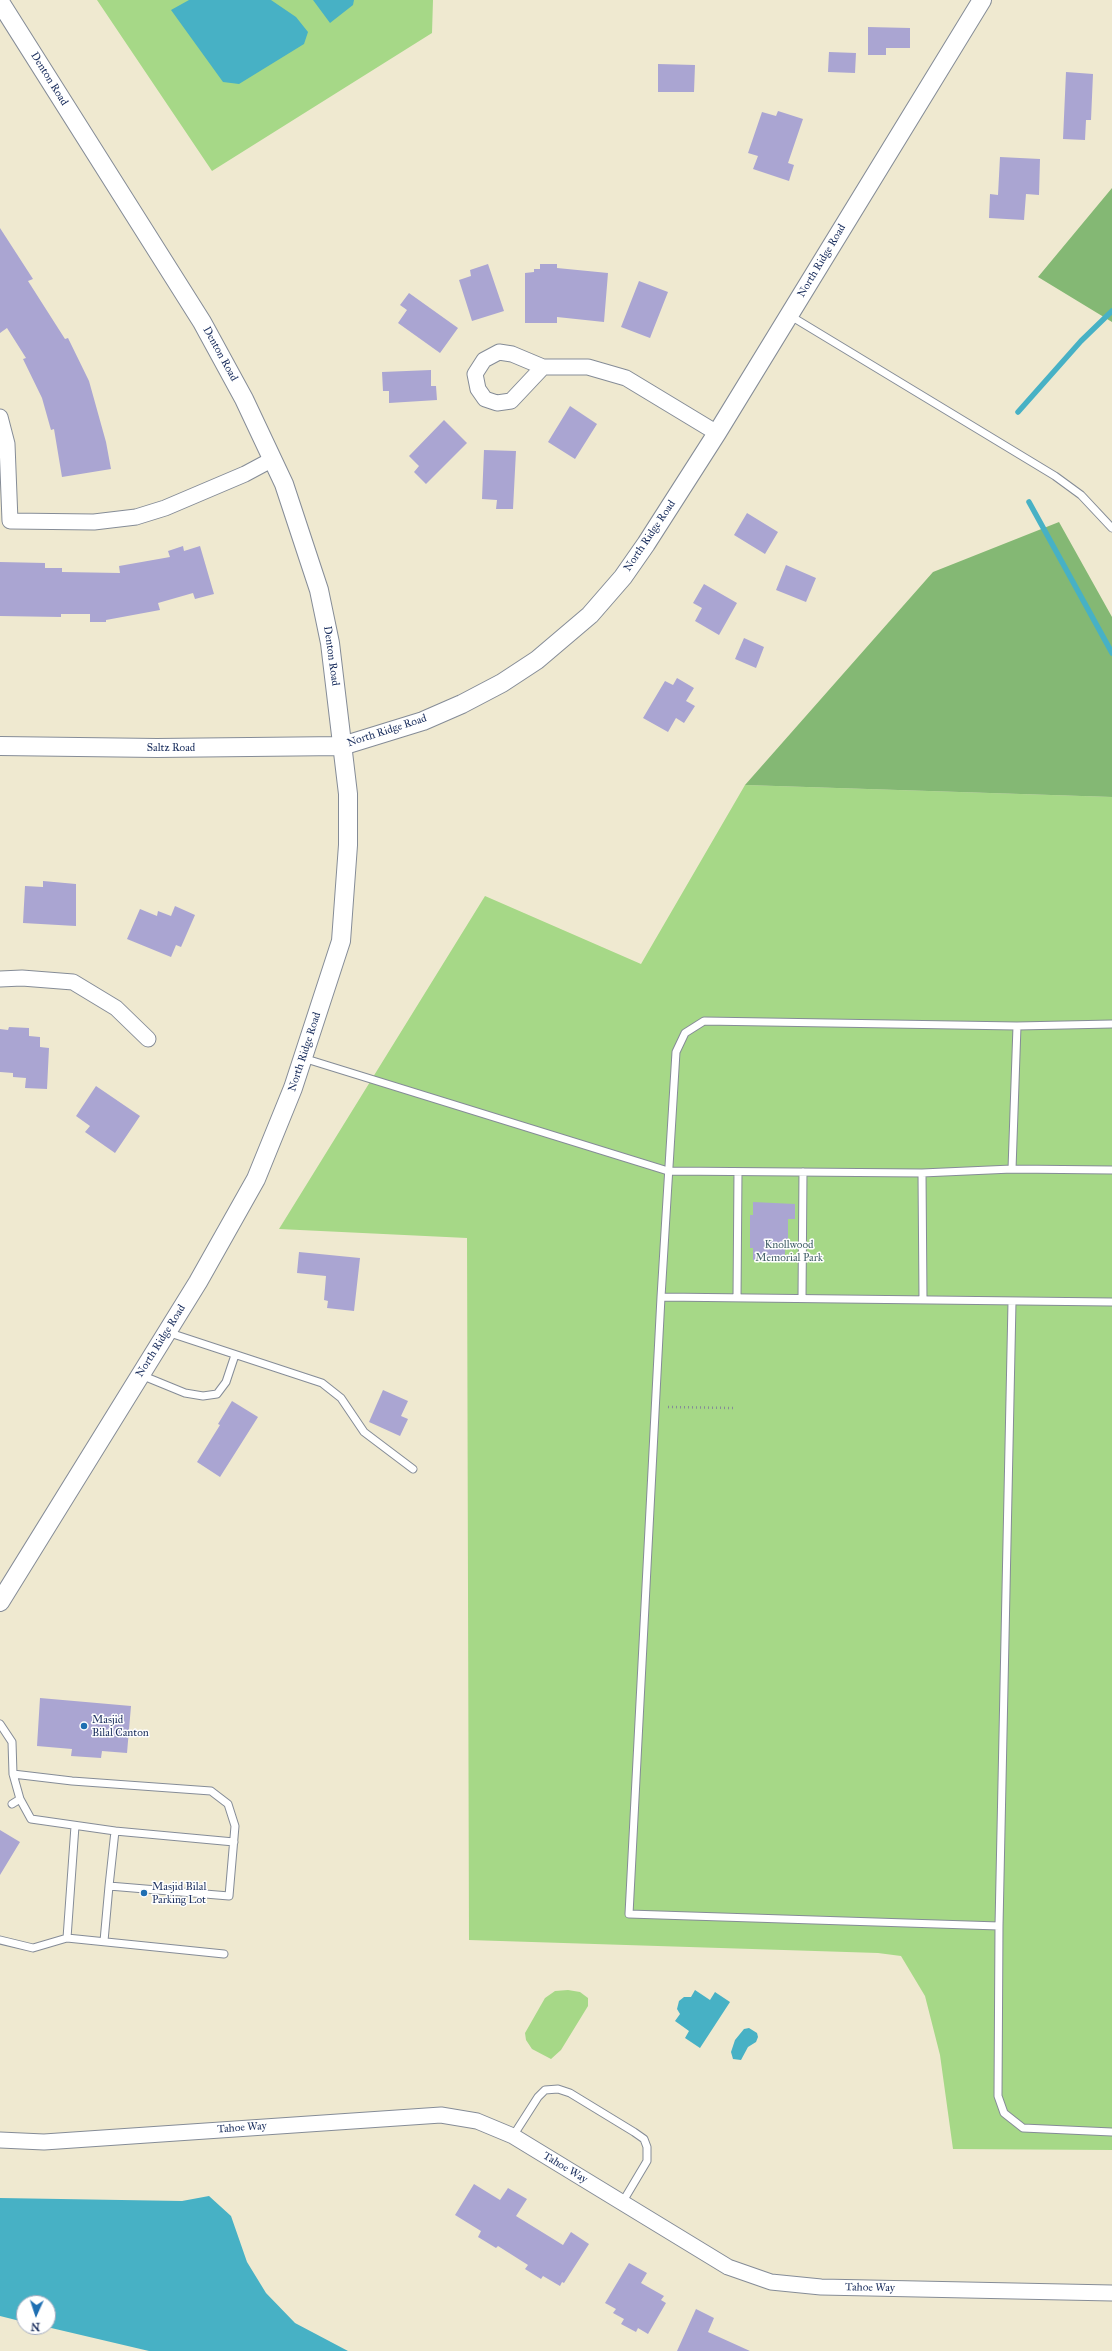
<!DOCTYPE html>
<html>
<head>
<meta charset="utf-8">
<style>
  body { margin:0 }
  #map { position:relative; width:1112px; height:2351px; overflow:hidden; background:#efe9d0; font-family:"IM FELL Great Primer",serif }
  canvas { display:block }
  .north { position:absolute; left:16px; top:2295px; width:40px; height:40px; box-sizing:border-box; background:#fff; border:1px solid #a4acbf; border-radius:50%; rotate:183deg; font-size:11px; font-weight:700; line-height:16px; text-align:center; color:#1b2f5e }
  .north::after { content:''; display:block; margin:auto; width:14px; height:18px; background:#1f6fb2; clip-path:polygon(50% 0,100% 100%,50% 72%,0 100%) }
</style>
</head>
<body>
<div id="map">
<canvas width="1112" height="2351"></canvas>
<div class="north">N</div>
</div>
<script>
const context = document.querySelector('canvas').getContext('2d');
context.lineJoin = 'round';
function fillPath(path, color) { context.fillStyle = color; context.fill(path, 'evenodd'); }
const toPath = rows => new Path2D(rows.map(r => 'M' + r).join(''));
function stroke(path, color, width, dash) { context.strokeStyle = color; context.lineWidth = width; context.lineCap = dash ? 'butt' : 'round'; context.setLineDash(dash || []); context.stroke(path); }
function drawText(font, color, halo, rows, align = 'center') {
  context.font = font + ' "IM FELL Great Primer",serif'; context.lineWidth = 3; context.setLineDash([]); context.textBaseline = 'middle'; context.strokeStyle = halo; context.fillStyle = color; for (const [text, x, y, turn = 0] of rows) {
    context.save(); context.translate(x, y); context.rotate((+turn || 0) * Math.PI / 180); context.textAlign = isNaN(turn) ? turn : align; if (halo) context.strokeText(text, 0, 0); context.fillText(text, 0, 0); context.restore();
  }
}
fillPath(toPath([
  [97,0,433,0,432,33,212,171],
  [745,785,1112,797,1112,2150,953,2149,940,2055,925,1996,901,1956,878,1953,469,1940,467,1238,279,1229,485,896,641,964],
  [568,1990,580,1992,588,1998,588,2006,561,2050,551,2059,532,2049,526,2040,525,2033,545,1998,555,1991]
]), '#a6d887');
fillPath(toPath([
  [1112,188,1112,322,1038,277],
  [1059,522,1112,617,1112,797,745,785,933,572]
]), '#84b874');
fillPath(toPath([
  [189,0,271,0,296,17,308,32,304,44,239,84,223,82,171,10],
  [313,0,354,0,353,5,330,23],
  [695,1990,710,2000,715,1992,730,2002,700,2048,685,2038,689,2031,675,2021,680,2014,677,2009,679,2001,684,1997,691,1997],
  [749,2028,757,2033,758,2037,756,2042,748,2047,741,2060,733,2059,731,2052,735,2040,744,2029],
  [209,2196,231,2216,247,2262,266,2293,295,2323,348,2351,149,2351,47,2327,48,2303,24,2303,24,2322,0,2316,0,2198,182,2201]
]), '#47b1c5');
stroke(toPath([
  [1018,412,1081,341,1112,311],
  [1029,502,1112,653]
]), '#47b1c5', 5.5);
fillPath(toPath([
  [868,27,910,28,910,48,886,48,886,55,868,55],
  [829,52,856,53,855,73,828,72],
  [658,64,695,65,694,92,658,92],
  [1066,72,1093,74,1091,120,1086,120,1085,140,1063,139],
  [778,111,803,119,788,163,794,165,789,181,753,169,758,156,748,153,762,112,776,116],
  [1000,157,1040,159,1039,195,1026,194,1024,220,989,218,990,194,998,195],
  [0,228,33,279,28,281,65,339,68,338,89,381,106,442,111,469,62,477,54,429,51,430,42,398,23,359,26,358,7,328,0,333],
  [488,264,504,311,472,321,459,280,471,276,470,270],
  [540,264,557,264,557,268,608,273,604,322,557,317,557,323,525,323,525,273,534,272,534,269,540,269],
  [639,281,668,292,650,338,621,327],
  [409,293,458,328,440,353,398,323,407,310,400,305],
  [431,370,431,386,436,386,437,400,389,403,389,391,383,391,382,372],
  [570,406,597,424,575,459,548,442],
  [444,420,467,443,426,484,414,472,419,466,409,456],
  [484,450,516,451,513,509,496,509,497,500,482,499],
  [747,513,778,532,765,554,734,535],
  [183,546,184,551,200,546,214,594,195,599,193,593,158,603,160,610,106,620,106,622,90,622,90,614,61,614,61,617,0,616,0,562,45,563,45,568,62,568,62,572,120,573,119,566,170,557,168,551],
  [786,565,816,578,806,602,776,590],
  [704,584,737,603,719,635,695,621,702,608,693,603],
  [744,638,764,647,756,668,735,659],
  [677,678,694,688,686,701,695,706,684,723,676,718,668,732,643,718,665,681,673,685],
  [43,881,76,884,76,926,23,923,25,886,43,887],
  [175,906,195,915,181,947,176,945,171,957,127,939,140,909,157,916,158,911,171,916],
  [9,1027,29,1028,29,1036,40,1037,40,1047,49,1048,47,1089,25,1088,26,1078,13,1077,13,1073,0,1072,0,1029,8,1030],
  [96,1086,140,1116,115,1153,85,1132,90,1126,76,1116],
  [753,1202,795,1204,795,1219,788,1219,788,1247,785,1247,785,1261,753,1260,753,1248,750,1248,750,1215,753,1215],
  [299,1252,360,1258,354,1311,327,1308,328,1301,324,1300,326,1276,297,1273],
  [383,1390,408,1401,401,1416,408,1419,400,1436,369,1422],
  [232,1401,258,1417,220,1477,197,1462,220,1425,218,1424],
  [40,1698,131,1706,127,1753,102,1751,101,1758,71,1756,72,1749,37,1746],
  [0,1830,20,1842,0,1875],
  [474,2184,500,2200,508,2188,527,2199,516,2216,563,2245,571,2232,589,2244,564,2283,562,2282,560,2286,543,2276,541,2279,525,2269,528,2265,498,2246,496,2248,478,2237,481,2231,455,2215],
  [629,2263,647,2273,641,2283,664,2296,661,2300,666,2303,648,2334,638,2328,636,2332,621,2324,624,2319,613,2313,616,2309,605,2303],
  [696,2309,714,2318,708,2332,750,2351,677,2351]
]), '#aaa5d2');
const service = toPath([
  [789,315,1055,476,1081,495,1112,528],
  [1112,1024,1017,1026,704,1021,685,1033,676,1052,661,1297,1112,1302],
  [303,1058,668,1171,922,1173,1012,1169,1112,1170],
  [1012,1169,1017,1026],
  [922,1173,923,1299],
  [661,1297,629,1914,999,1926],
  [737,1298,738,1172],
  [802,1298,803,1172],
  [1012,1302,999,1926,998,2096,1004,2113,1023,2128,1112,2132],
  [167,1332,322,1383,341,1398,364,1432,413,1469],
  [141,1375,185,1393,203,1396,217,1394,226,1382,235,1355],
  [0,1724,12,1742,13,1774,20,1799,31,1819,115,1831,109,1886,229,1896,235,1826,228,1804,211,1791,72,1781,13,1774],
  [12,1804,20,1799],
  [75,1826,67,1938,224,1954],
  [115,1831,234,1842],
  [0,1940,33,1948,67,1938],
  [104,1941,109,1886],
  [513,2136,538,2097,545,2090,558,2089,570,2093,634,2132,644,2139,647,2147,647,2161,622,2203]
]);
const minor = toPath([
  [543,367,511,401,497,403,485,399,478,389,475,374,484,360,499,352,512,354,543,367,588,367,626,378,717,433],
  [0,417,7,444,10,521,94,522,136,517,165,508,245,474,273,459],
  [0,979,22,978,73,982,116,1008,148,1039],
  [0,2140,44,2142,441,2115,477,2121,513,2136,728,2267,771,2282,821,2287,1112,2293]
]);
const tertiary = toPath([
  [0,2,202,322,244,399,284,484,319,590,330,643,348,794,348,845,341,941,293,1088,256,1179,198,1282,0,1602],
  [0,746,157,748,342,746,423,721,462,704,502,683,537,660,590,615,623,577,646,544,717,433,982,0]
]);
stroke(service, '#858c97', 9);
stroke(minor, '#858c97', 17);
stroke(tertiary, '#858c97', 20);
stroke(toPath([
  [668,1407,733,1408]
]), '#858c97', 2.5, [1, 3]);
stroke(service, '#fff', 7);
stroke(minor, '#fff', 15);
stroke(tertiary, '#fff', 18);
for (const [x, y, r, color] of [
  [84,1726,4,"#1f6fb2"],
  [144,1893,4,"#1f6fb2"]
]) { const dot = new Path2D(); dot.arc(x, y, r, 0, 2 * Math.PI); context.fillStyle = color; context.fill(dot); stroke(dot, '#fff', 1.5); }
drawText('11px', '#1b2f5e', '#fff', [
  ["Denton Road",49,79,58],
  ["North Ridge Road",822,261,-59],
  ["Denton Road",220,354,61],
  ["North Ridge Road",650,536,-56],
  ["Denton Road",331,656,82],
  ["North Ridge Road",387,731,-18],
  ["Saltz Road",171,748],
  ["North Ridge Road",305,1052,-72],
  ["North Ridge Road",161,1341,-58],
  ["Tahoe Way",242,2128,-4],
  ["Tahoe Way",565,2168,31],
  ["Tahoe Way",870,2288,1]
]);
drawText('11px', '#45626a', '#fff', [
  ["Knollwood",789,1245],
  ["Memorial Park",789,1258]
]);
drawText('11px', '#1b2f5e', '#fff', [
  ["Masjid",92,1720],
  ["Bilal Canton",92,1733],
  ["Masjid Bilal",152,1887],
  ["Parking Lot",152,1900]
], 'left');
</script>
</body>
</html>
